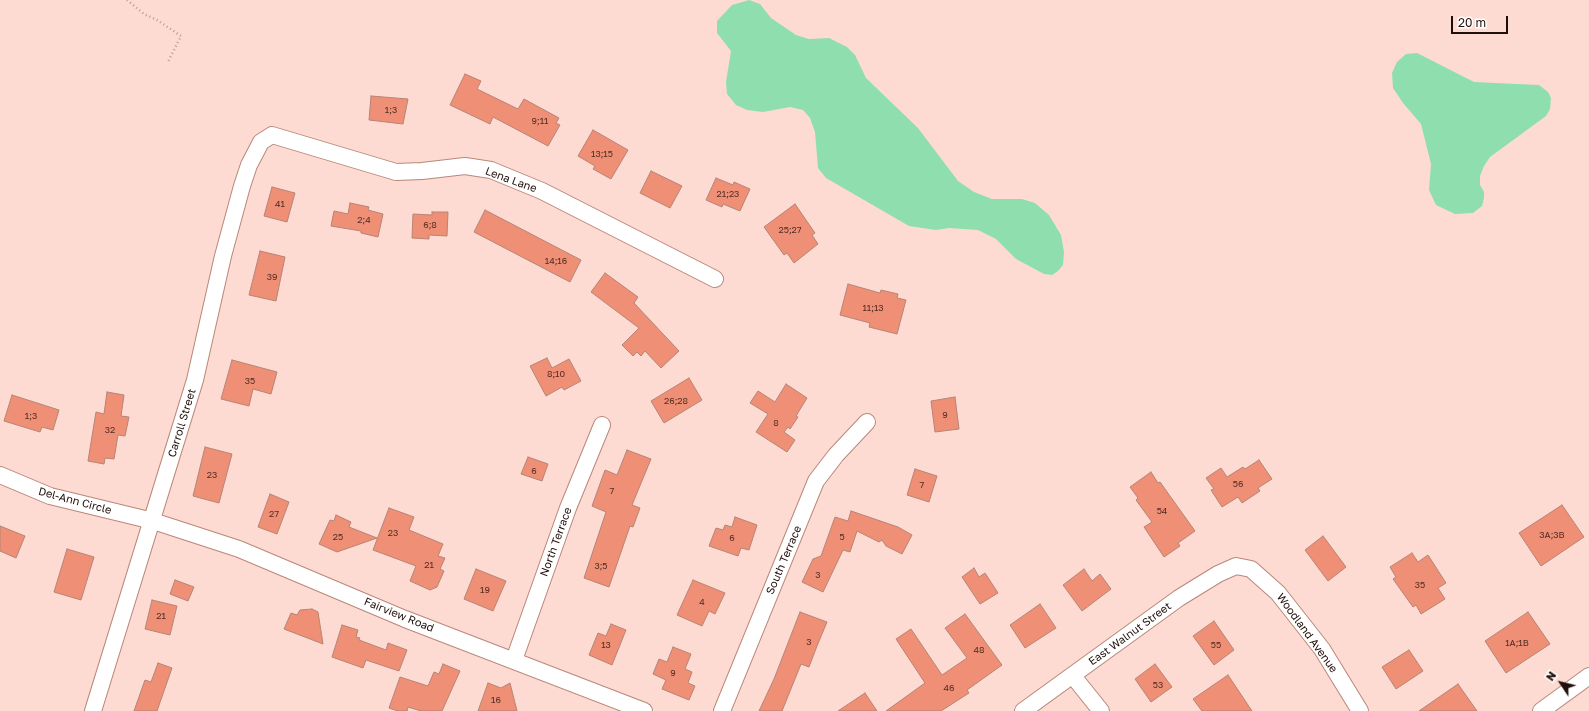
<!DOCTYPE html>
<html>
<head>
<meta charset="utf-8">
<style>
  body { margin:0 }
  #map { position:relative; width:1589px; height:711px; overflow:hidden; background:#fddbd2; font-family:"Golos Text",sans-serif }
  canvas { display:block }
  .north { position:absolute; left:1541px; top:663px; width:40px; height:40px; -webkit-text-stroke:3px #fff; paint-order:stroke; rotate:305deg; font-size:11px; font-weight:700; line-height:16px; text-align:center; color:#200e09 }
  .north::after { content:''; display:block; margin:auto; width:14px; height:18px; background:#200e09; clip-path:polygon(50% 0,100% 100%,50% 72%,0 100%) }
  .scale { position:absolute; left:1451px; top:16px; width:57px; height:18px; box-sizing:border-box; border:2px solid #200e09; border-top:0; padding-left:5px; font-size:12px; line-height:14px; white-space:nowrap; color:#200e09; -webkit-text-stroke:3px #fff; paint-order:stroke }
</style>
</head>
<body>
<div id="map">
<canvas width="1589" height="711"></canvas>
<div class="north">N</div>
<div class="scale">20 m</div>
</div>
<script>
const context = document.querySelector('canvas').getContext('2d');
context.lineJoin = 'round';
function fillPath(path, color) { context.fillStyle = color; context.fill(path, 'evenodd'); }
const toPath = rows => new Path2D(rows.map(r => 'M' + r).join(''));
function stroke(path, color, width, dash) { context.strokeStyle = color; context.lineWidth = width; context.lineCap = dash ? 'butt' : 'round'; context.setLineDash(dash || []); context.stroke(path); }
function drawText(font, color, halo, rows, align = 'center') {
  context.font = font + ' "Golos Text",sans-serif'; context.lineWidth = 3.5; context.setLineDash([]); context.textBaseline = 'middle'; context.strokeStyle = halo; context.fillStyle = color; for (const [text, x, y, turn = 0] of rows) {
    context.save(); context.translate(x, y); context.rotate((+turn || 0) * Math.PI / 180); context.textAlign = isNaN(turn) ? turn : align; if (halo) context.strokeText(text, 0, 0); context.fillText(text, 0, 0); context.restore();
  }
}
fillPath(toPath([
  [749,0,760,4,771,18,796,35,809,39,829,38,847,47,855,55,866,78,918,128,958,181,974,192,992,199,1022,199,1035,203,1049,215,1061,235,1064,252,1063,265,1058,271,1052,275,1044,274,1016,259,996,239,978,230,949,228,936,230,909,226,826,178,818,168,815,132,810,118,803,110,790,107,763,112,747,110,736,105,727,94,726,82,731,51,717,33,717,21,732,5],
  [1417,53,1474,82,1539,85,1548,92,1551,98,1550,109,1546,116,1490,157,1484,166,1480,176,1480,185,1484,192,1484,198,1482,206,1473,213,1455,214,1436,205,1429,190,1431,164,1421,124,1403,103,1393,88,1392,73,1397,62,1406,54]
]), '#8edfad');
const building = toPath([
  [465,74,481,81,477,89,518,109,524,99,559,118,556,123,560,125,548,146,493,117,490,124,450,105,465,74],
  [371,96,408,99,403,124,369,120,371,96],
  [593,130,628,150,611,179,593,169,595,166,578,156,593,130],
  [651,171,682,186,670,208,640,193,651,171],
  [716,178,733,185,734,182,750,189,740,211,723,204,722,207,706,200,716,178],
  [272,187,295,193,287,222,264,216,272,187],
  [350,203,369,207,368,210,383,214,378,237,361,233,361,231,331,226,334,211,348,214,350,203],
  [795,204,815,233,812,235,818,244,794,263,787,253,784,255,764,227,795,204],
  [485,210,581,260,570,282,474,232,485,210],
  [432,212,448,212,447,236,429,235,429,239,412,238,413,214,432,215,432,212],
  [260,251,285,257,276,301,249,295,260,251],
  [605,273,638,297,634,303,679,351,661,368,645,351,641,356,637,352,633,356,622,345,639,328,591,292,605,273],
  [848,284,880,293,881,290,898,294,897,298,906,300,897,334,869,327,870,323,840,315,848,284],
  [547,358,552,368,569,359,581,381,564,390,562,387,546,396,530,366,547,358],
  [232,360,277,372,271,394,253,389,249,406,221,399,232,360],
  [689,378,702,400,664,423,651,401,689,378],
  [786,384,807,398,796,416,798,417,790,429,788,427,784,432,795,440,787,452,756,432,768,414,750,403,758,391,775,402,786,384],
  [107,392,124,395,121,416,129,417,125,436,118,435,114,459,105,458,104,464,88,461,96,412,104,414,107,392],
  [12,395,59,410,53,430,42,427,40,432,4,421,12,395],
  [955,397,959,429,935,432,931,401,955,397],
  [205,447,232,454,219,503,193,496,205,447],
  [627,450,651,459,632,505,640,508,633,527,630,526,609,587,584,578,606,512,592,506,605,470,617,475,627,450],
  [528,457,548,464,542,481,521,474,528,457],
  [1259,460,1272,479,1258,488,1260,491,1242,503,1238,497,1222,507,1211,490,1214,489,1206,478,1221,468,1227,477,1243,467,1245,469,1259,460],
  [915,469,937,476,929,502,907,495,915,469],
  [1151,472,1158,483,1160,482,1195,531,1178,543,1180,546,1164,557,1144,527,1152,522,1136,500,1138,498,1130,487,1151,472],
  [270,494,289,502,277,534,258,527,270,494],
  [1562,505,1584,537,1541,566,1519,533,1562,505],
  [389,508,414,517,409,530,443,544,438,556,445,558,440,569,444,571,437,587,430,590,410,581,416,566,373,550,389,508],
  [851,511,898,527,912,535,902,554,886,546,882,540,879,542,857,531,850,552,843,550,823,592,802,582,813,559,821,556,835,517,848,521,851,511],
  [336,515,351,522,349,527,377,538,337,552,319,544,330,520,334,521,336,515],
  [735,517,757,525,749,550,741,548,738,556,709,546,716,528,723,530,725,525,732,527,735,517],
  [0,526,25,536,16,558,0,551,0,526],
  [1323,536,1346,567,1328,581,1305,550,1323,536],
  [67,549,94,557,81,600,54,592,67,549],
  [1412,553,1418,562,1428,555,1446,583,1438,588,1445,599,1421,614,1416,605,1413,607,1393,579,1396,577,1390,567,1412,553],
  [974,568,979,577,985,573,998,593,980,604,962,577,974,568],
  [476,569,506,581,493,611,464,599,476,569],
  [1084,569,1092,581,1100,574,1111,589,1082,611,1063,585,1084,569],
  [175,580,194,587,188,601,170,594,175,580],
  [693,580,725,593,715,614,709,611,702,626,677,615,693,580],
  [152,600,177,606,170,635,145,629,152,600],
  [1040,604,1056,628,1025,648,1010,625,1040,604],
  [312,609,318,612,323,644,284,629,291,613,297,615,300,610,312,609],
  [800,612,827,622,817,646,809,667,801,664,782,711,759,711,774,679,800,612],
  [1528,612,1550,644,1506,673,1485,641,1528,612],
  [965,614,1002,665,967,690,969,693,941,711,886,711,925,683,896,639,911,629,942,675,967,658,945,628,965,614],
  [1214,621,1234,650,1214,665,1193,636,1214,621],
  [611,624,626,630,612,665,589,655,598,633,606,636,611,624],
  [342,625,358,630,356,637,360,638,359,640,386,650,388,643,407,650,399,671,366,660,363,668,332,657,342,625],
  [673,647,691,654,685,669,692,672,688,683,695,686,689,700,662,689,666,680,653,674,659,659,667,662,673,647],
  [1409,650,1423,671,1396,689,1382,667,1409,650],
  [158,663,172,668,157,711,134,711,145,680,151,682,158,663],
  [443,664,460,671,442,711,421,711,408,707,407,711,398,711,389,708,400,677,428,686,434,672,439,674,443,664],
  [1155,664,1172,687,1151,702,1135,679,1155,664],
  [1228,675,1252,711,1202,711,1193,699,1228,675],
  [488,683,501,688,510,683,517,711,478,711,488,683],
  [1458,684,1477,711,1419,711,1458,684],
  [865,693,877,711,838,711,865,693]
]);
fillPath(building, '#ee8f76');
stroke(building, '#b68476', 1);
const minor = toPath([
  [0,475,50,496,153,521,239,549,405,619,644,711],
  [514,660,568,508,602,425],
  [1073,676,1101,711],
  [93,711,195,380,223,256,242,186,249,165,261,142,272,135,396,172,422,171,465,166,491,170,542,191,715,279],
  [722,711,816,481,836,455,867,422],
  [1023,711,1179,598,1218,574,1236,566,1251,569,1278,593,1322,649,1360,711],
  [1541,711,1589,676]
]);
stroke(minor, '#ba8779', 18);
stroke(toPath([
  [127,0,144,14,157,20,181,36,168,62]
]), '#b89b94', 2.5, [1, 3]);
stroke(minor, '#fff', 16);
drawText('9px', '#542e24', null, [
  ["1;3",391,110],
  ["9;11",540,121],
  ["13;15",602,154],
  ["21;23",728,194],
  ["41",280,204],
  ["2;4",364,220],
  ["6;8",430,225],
  ["25;27",790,230],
  ["14;16",556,261],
  ["39",272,277],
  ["11;13",873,308],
  ["8;10",556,374],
  ["35",250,381],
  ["26;28",676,401],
  ["9",945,415],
  ["1;3",31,416],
  ["8",776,423],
  ["32",110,430],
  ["6",534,471],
  ["23",212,475],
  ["56",1238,484],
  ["7",922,485],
  ["7",612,491],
  ["54",1162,511],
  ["27",274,514],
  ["23",393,533],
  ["3A;3B",1552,535],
  ["25",338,537],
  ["5",842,537],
  ["6",732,538],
  ["21",429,565],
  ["3;5",601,566],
  ["3",818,575],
  ["35",1420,585],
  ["19",485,590],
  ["4",702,602],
  ["21",161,616],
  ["3",809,642],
  ["1A;1B",1517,643],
  ["13",606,645],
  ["55",1216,645],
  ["48",979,650],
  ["9",673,673],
  ["53",1158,685],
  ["46",949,688],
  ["16",496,700]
]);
drawText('11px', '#200e09', '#fff', [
  ["Lena Lane",511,180,20],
  ["Carroll Street",182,423,-73],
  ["Del-Ann Circle",75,501,15],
  ["North Terrace",556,542,-70],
  ["South Terrace",784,560,-67],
  ["Fairview Road",399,615,22],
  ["Woodland Avenue",1307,633,54],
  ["East Walnut Street",1130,634,-36]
]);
</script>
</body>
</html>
